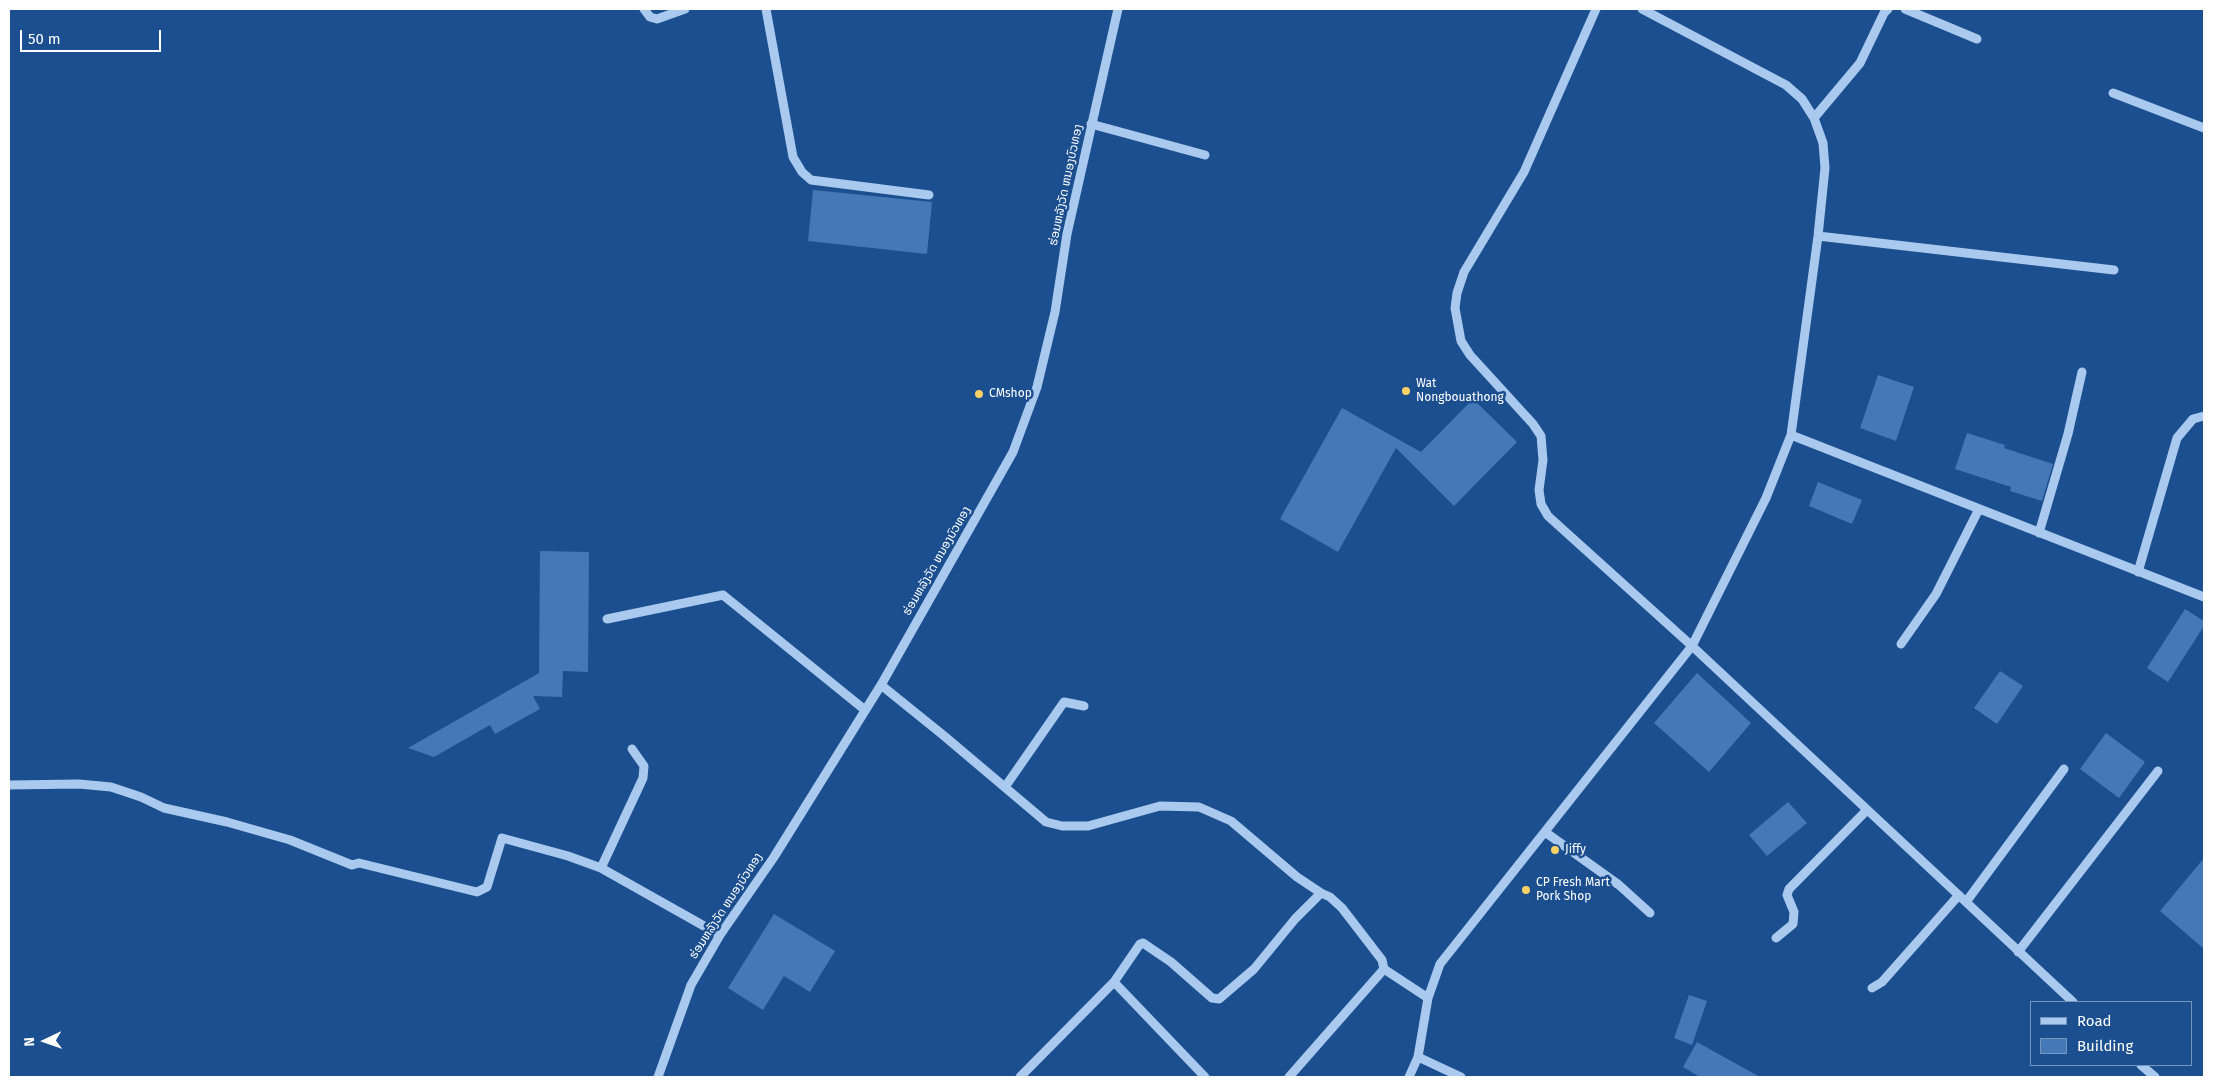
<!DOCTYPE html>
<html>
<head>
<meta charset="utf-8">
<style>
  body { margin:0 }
  #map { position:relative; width:2213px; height:1086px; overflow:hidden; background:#1b4f8f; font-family:"Fira Sans",sans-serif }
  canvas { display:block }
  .frame { position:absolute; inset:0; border:10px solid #fff; pointer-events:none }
  .legend { position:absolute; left:2030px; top:1001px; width:162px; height:65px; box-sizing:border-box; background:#1b4f8f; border:1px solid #7695bc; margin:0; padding:6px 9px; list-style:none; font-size:15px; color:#fff }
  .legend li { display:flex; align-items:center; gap:10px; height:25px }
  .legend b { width:25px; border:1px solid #7695bc }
  .north { position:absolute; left:20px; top:1016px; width:50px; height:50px; -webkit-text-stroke:4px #1b4f8f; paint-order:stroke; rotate:267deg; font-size:14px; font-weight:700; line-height:20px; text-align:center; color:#fff }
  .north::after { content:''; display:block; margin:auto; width:18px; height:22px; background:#fff; clip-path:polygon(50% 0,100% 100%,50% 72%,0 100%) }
  .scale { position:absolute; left:20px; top:30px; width:141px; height:22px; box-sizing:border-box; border:2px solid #fff; border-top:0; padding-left:6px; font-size:15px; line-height:18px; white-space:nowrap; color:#fff; -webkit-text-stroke:4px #1b4f8f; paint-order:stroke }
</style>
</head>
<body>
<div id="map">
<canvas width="2213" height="1086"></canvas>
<div class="frame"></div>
<ul class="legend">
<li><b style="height:6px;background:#a9c9ee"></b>Road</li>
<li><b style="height:14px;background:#4478b7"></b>Building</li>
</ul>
<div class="north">N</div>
<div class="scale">50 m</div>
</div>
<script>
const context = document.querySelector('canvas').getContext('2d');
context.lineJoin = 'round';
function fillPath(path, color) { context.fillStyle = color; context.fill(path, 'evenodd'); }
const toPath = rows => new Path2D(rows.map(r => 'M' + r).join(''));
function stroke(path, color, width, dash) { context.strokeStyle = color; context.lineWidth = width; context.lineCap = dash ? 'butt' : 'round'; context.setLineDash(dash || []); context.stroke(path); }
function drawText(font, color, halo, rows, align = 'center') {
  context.font = font + ' "Fira Sans","Noto Sans Lao",sans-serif'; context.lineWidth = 5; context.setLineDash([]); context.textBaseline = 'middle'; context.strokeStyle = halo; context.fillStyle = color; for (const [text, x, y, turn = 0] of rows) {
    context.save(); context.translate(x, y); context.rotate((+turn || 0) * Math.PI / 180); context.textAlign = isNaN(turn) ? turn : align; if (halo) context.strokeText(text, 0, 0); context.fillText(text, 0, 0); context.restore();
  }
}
fillPath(toPath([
  [813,190,932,202,927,254,808,241],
  [1878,375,1914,387,1896,441,1860,428],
  [1473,399,1517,442,1454,506,1396,448,1338,552,1280,519,1342,408,1421,452],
  [1967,433,2005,445,2004,448,2053,464,2042,501,2010,491,2011,487,1955,469],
  [1818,482,1862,500,1852,524,1809,506],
  [540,551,589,552,588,672,563,671,562,697,533,696,540,709,495,734,490,725,434,757,408,748,539,673],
  [2185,609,2204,621,2204,626,2168,682,2147,668],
  [2000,671,2023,686,1997,724,1974,708],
  [1697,673,1751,723,1709,772,1654,723],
  [2106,733,2145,762,2119,798,2080,769],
  [1788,802,1807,823,1767,856,1749,835],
  [2204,858,2204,949,2160,911],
  [774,914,835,951,810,992,784,976,763,1010,728,988],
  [1689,995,1707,1001,1692,1045,1674,1038],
  [1697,1042,1760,1077,1700,1077,1683,1067]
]), '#4478b7');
stroke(toPath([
  [644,9,650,17,657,19,685,9],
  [766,9,793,157,802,172,811,180,929,195],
  [1596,9,1524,172,1464,272,1457,293,1455,308,1461,341,1470,355,1533,424,1541,436,1543,460,1539,490,1541,504,1548,516,1692,646,2073,1002],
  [1905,9,1977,39],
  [2113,93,2204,128],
  [1814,118,1860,63,1884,13,1888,9],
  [1091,124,1205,155],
  [1818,236,2114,270],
  [1791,435,2204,597],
  [2039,533,2068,434,2082,372],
  [2138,572,2177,438,2193,419,2204,416],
  [607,619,723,595,865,710],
  [1901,644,1936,594,1979,509],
  [881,685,943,735,1046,822,1062,826,1088,826,1160,806,1199,807,1231,821,1297,877,1321,893],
  [9,785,79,784,111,787,141,797,164,808,227,822,290,840,352,865,359,863,477,892,487,887,502,838,568,856,601,868,720,935],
  [1005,787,1064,702,1084,706],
  [1545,832,1619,885,1650,913],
  [601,868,643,778,644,766,632,749],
  [1966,902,2064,769],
  [1776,938,1793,924,1794,912,1787,895,1789,889,1867,810],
  [2018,952,2158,771],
  [1114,982,1140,944,1143,943,1171,962,1212,998,1219,999,1254,969,1295,919,1321,893,1330,897,1342,908,1382,960,1384,969,1428,998],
  [1872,988,1882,982,1959,895],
  [1418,1057,1461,1077],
  [2141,1065,2155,1077],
  [658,1077,691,985,720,935,774,857,881,685,1013,452,1037,387,1055,312,1067,234,1118,9],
  [1020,1077,1114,982,1205,1077],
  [1289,1077,1384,969],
  [1409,1077,1418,1057,1428,998,1440,964,1692,646,1766,498,1791,435,1818,236,1825,168,1823,143,1814,118,1802,99,1786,85,1642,9]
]), '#a9c9ee', 9);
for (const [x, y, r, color] of [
  [1406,391,5,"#ffd166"],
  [979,394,5,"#ffd166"],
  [1555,850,5,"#ffd166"],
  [1526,890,5,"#ffd166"]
]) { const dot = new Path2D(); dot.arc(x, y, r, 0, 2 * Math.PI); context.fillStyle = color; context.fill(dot); stroke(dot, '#1b4f8f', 2); }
drawText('12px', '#fff', '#1b4f8f', [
  ["ຮ່ອມຫລັງວັດ ຫນອງບົວທອງ",1066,185,-78],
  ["ຮ່ອມຫລັງວັດ ຫນອງບົວທອງ",937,561,-60],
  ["ຮ່ອມຫລັງວັດ ຫນອງບົວທອງ",726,906,-57]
]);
drawText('12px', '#fff', '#1b4f8f', [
  ["Wat",1416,384],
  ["Nongbouathong",1416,398],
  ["CMshop",989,394],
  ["Jiffy",1565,850],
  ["CP Fresh Mart",1536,883],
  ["Pork Shop",1536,897]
], 'left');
</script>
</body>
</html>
